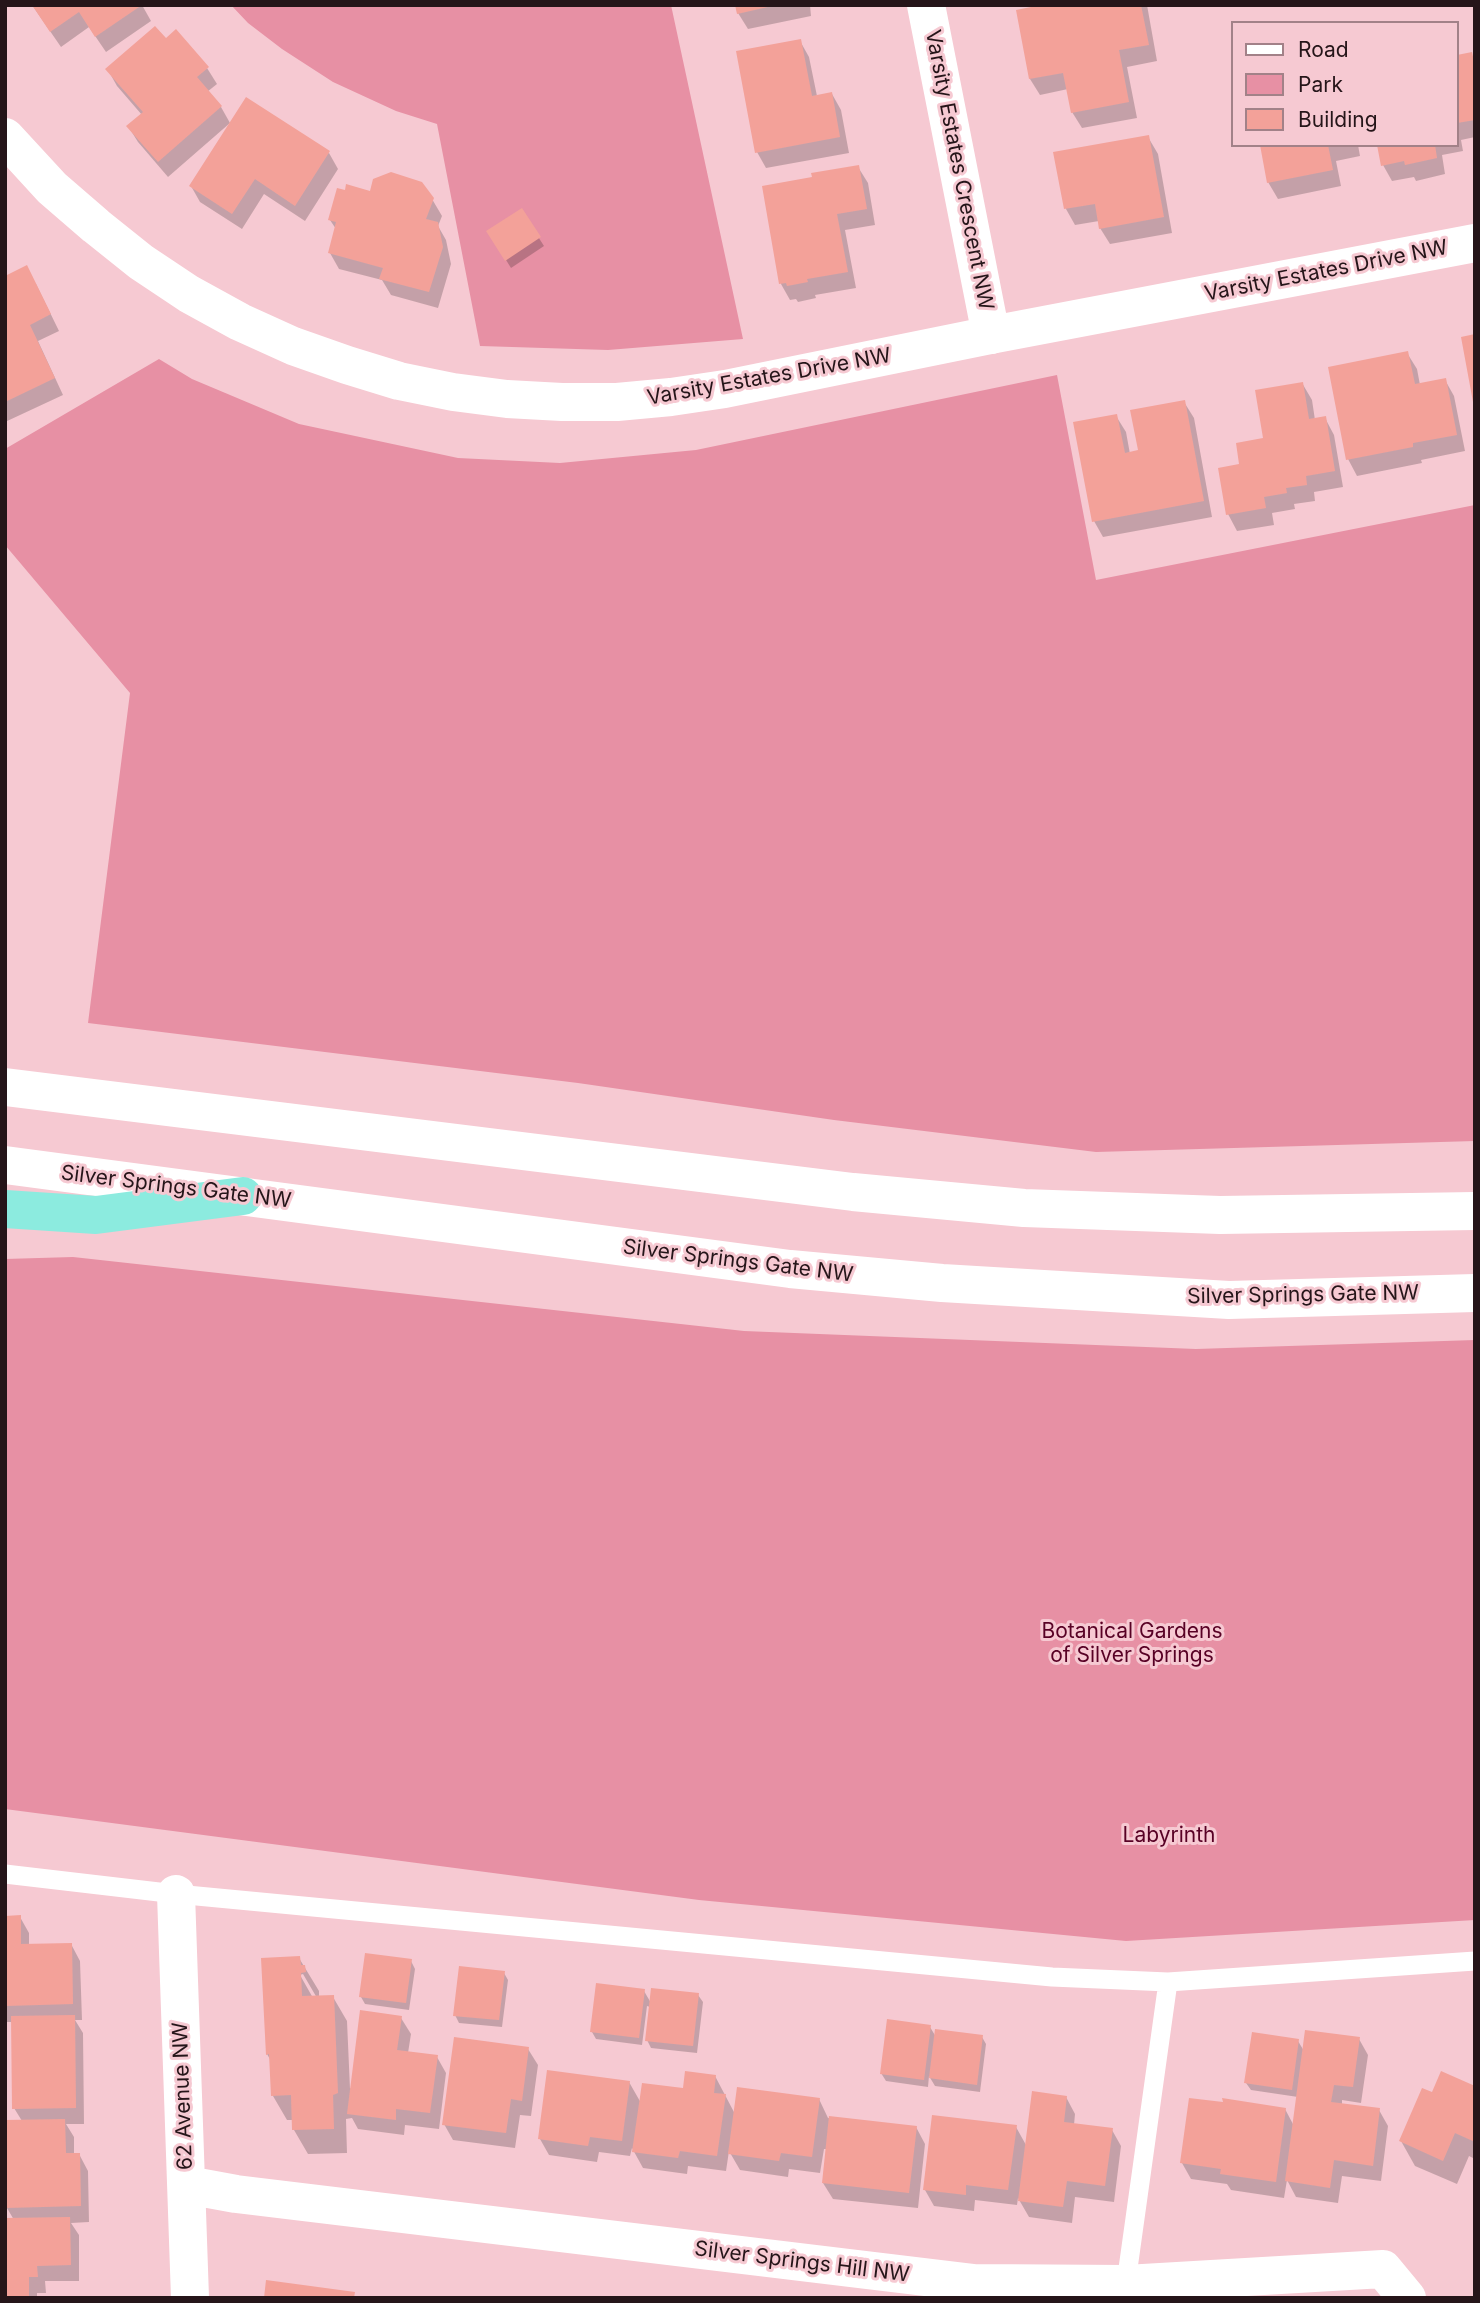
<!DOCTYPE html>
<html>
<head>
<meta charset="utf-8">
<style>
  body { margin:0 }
  #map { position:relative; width:1480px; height:2303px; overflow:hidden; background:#f6c9d2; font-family:Inter,sans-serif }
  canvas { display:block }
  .frame { position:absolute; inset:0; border:7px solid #251519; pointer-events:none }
  .legend { position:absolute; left:1231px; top:21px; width:228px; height:126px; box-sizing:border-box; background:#f6c9d2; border:2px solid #a28188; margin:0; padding:9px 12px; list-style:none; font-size:21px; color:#251519 }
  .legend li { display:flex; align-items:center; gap:14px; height:35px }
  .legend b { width:35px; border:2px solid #a28188 }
</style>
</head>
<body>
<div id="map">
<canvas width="1480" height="2303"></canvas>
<div class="frame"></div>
<ul class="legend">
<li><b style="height:9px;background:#fff"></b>Road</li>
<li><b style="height:19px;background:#e790a4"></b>Park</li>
<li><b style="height:19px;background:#f3a199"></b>Building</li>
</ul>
</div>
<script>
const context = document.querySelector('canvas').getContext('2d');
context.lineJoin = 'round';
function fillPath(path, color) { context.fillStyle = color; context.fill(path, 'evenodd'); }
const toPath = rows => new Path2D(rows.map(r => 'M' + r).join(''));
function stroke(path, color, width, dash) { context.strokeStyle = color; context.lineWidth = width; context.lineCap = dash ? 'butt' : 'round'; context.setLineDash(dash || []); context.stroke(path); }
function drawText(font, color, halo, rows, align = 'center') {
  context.font = font + ' Inter,sans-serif'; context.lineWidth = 6; context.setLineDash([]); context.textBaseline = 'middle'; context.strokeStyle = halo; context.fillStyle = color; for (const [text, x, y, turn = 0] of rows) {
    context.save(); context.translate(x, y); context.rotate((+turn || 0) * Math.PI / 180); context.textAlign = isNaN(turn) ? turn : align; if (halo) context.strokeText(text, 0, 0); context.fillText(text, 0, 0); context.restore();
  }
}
fillPath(toPath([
  [231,5,671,5,743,339,608,350,480,346,437,124,396,111,333,82,282,49,248,23],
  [159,359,192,379,299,424,458,458,560,463,696,450,1057,375,1096,580,1475,505,1475,1141,1096,1152,834,1120,578,1083,88,1023,130,693,5,545,5,449],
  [73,1257,744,1331,1196,1349,1475,1340,1475,1920,1126,1941,699,1900,5,1809,5,1259]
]), '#e790a4');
fillPath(toPath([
  [32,5,142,5,151,21,106,52,89,27,61,47],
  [737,5,810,5,811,16,748,29,738,13],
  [1042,5,1147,5,1157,61,1127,67,1137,118,1082,128,1072,112,1068,89,1040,95,1030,79],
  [166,41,207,68,217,84,207,92,221,107,230,123,168,177,138,142,128,126,142,115,117,86,108,70],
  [800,41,809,57,817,96,832,94,841,110,849,153,766,168,757,152],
  [1471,54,1475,61,1475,137,1461,140,1463,151,1442,155,1445,174,1416,181,1414,177,1392,181,1383,165,1379,145,1457,145,1457,56],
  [1148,137,1158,154,1172,233,1110,244,1100,228,1099,221,1075,225,1066,209,1055,153],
  [1261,145,1358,145,1360,156,1336,161,1341,186,1278,199,1268,182],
  [329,153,338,169,305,221,264,194,242,229,200,202,191,186],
  [858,167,868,183,875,225,845,230,856,288,815,295,816,298,798,302,796,299,790,300,781,284,764,187,814,178],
  [371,193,432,199,442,216,438,226,446,240,451,264,438,308,391,295,382,280,339,269,330,253,336,229,330,220],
  [521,210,544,246,511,268,493,239],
  [5,278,36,284,59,331,38,341,63,395,5,422],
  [1407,353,1417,369,1420,385,1445,380,1454,396,1465,451,1421,460,1422,463,1357,476,1348,459],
  [1302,383,1312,400,1315,420,1325,418,1334,435,1343,487,1314,492,1315,501,1294,504,1295,509,1272,513,1274,525,1237,531,1228,514,1241,466,1265,440],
  [1184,402,1194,418,1212,517,1103,537,1094,521,1116,416,1126,432,1130,454,1140,452],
  [5,1917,20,1917,29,1933,29,1946,71,1944,80,1961,82,2020,75,2020,83,2033,84,2124,66,2124,74,2137,74,2155,79,2154,88,2171,89,2222,71,2223,79,2235,79,2281,45,2281,46,2293,37,2293,37,2298,5,2298,14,2220,7,2208,22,2121,14,2108,13,2022,5,2022],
  [299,1958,319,1991,319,1997,333,1997,347,2021,350,2089,401,2018,411,2034,408,2053,437,2057,446,2073,439,2129,405,2125,404,2135,358,2129,352,2118,346,2119,347,2153,308,2154,294,2130,294,2120,287,2120,273,2096,271,2061,267,2054],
  [303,1974,317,1998,313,1998,300,1975],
  [411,1961,415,1969,409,2010,365,2004,361,1997],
  [504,1973,508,1980,502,2027,459,2023,455,2015],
  [644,1991,651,2003,698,1995,703,2002,697,2053,651,2048,647,2040,650,2007,647,2006,642,2045,596,2039,592,2032],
  [930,2027,936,2037,982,2037,986,2044,980,2092,935,2086,929,2076,928,2087,886,2081,881,2073],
  [1359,2039,1368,2055,1361,2103,1342,2100,1342,2105,1379,2110,1388,2126,1381,2181,1342,2176,1338,2203,1296,2197,1287,2180,1284,2198,1231,2190,1227,2184,1191,2179,1182,2163,1285,2109,1294,2126,1298,2097,1251,2090,1246,2083,1298,2041,1304,2051],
  [528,2049,538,2065,531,2116,520,2115,515,2148,453,2140,444,2124],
  [715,2076,735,2114,819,2099,828,2118,916,2127,925,2144,918,2208,833,2199,823,2183,827,2149,824,2149,820,2173,789,2169,788,2177,740,2170,729,2151,726,2171,688,2166,687,2174,643,2168,632,2148,630,2156,599,2152,597,2162,549,2155,540,2139,629,2082,641,2103,684,2090],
  [1475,2088,1475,2159,1469,2156,1457,2184,1415,2166,1401,2141,1433,2094],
  [1066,2097,1075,2114,1074,2125,1112,2130,1121,2146,1114,2202,1075,2197,1072,2223,1029,2217,1018,2198,1017,2205,975,2200,974,2211,934,2206,925,2190,1016,2127,1026,2145]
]), '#0003');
fillPath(toPath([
  [32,5,142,5,95,37,79,12,50,32],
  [735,5,772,5,772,6,737,14],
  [1041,5,1141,5,1149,45,1119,50,1129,102,1071,113,1063,73,1029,79,1016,10],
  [155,26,166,38,176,29,209,67,197,77,222,106,158,162,126,126,143,112,105,69],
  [801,39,812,96,832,92,840,137,755,153,736,51],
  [1472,52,1475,66,1475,120,1457,123,1457,55],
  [246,97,330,151,295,206,255,179,232,214,189,186],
  [1149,135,1164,217,1099,229,1095,204,1064,209,1053,152],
  [1260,145,1328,145,1333,170,1267,183],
  [1377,145,1435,145,1437,158,1405,165,1404,161,1381,166],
  [859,165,867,209,837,214,848,272,807,279,808,282,787,286,786,283,779,284,762,186,812,177,811,173],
  [391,172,422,182,434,198,426,219,438,222,443,247,429,292,379,279,383,268,328,253,336,222,328,220,337,188,345,190,346,184,370,191,373,179],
  [522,208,541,237,505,261,486,231],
  [27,265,51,314,30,325,55,378,5,402,5,276],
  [1475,334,1475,402,1473,402,1461,337],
  [1408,351,1415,384,1446,378,1457,435,1413,443,1413,447,1346,460,1328,367],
  [1303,382,1309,419,1326,416,1335,471,1306,476,1307,485,1286,488,1287,493,1264,497,1266,508,1226,515,1218,468,1239,464,1236,443,1263,438,1255,390],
  [1185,400,1204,501,1092,522,1073,422,1117,414,1125,453,1138,450,1130,410],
  [21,1915,21,1944,72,1943,73,2004,5,2006,5,1916],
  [365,1953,412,1959,406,2003,359,1997],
  [300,1956,301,1965,305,1965,306,1972,301,1973,302,1996,334,1995,338,2093,333,2095,334,2129,292,2130,291,2095,271,2096,269,2054,266,2055,261,1958],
  [459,1966,505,1971,499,2020,453,2016],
  [596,1983,645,1989,639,2038,590,2032],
  [651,1988,699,1993,693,2046,645,2041],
  [360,2010,402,2016,397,2050,438,2055,430,2113,396,2109,396,2120,347,2114],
  [75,2015,76,2108,12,2109,11,2016],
  [887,2019,931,2025,924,2080,880,2074],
  [935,2029,983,2035,977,2085,929,2078],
  [1305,2030,1360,2037,1353,2087,1334,2085,1331,2102,1380,2108,1373,2166,1334,2160,1330,2188,1285,2181],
  [1252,2032,1299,2039,1292,2090,1244,2083],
  [454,2037,529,2047,522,2101,511,2099,506,2133,442,2125],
  [547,2070,630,2081,622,2141,590,2137,588,2146,538,2139],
  [685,2071,716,2075,714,2093,726,2094,717,2156,680,2151,678,2158,632,2152,642,2083,683,2088],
  [1441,2071,1475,2086,1475,2142,1455,2133,1443,2161,1399,2141,1422,2088,1432,2092],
  [737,2087,820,2098,812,2157,781,2153,779,2161,728,2154],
  [1032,2091,1067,2096,1064,2122,1113,2128,1105,2186,1067,2181,1063,2207,1018,2201],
  [1189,2098,1223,2102,1222,2098,1286,2108,1276,2182,1220,2174,1221,2169,1180,2163],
  [932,2115,1017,2125,1008,2190,966,2185,966,2195,923,2190],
  [829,2116,917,2126,909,2193,822,2183],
  [65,2119,66,2153,80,2153,81,2206,5,2208,5,2120],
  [70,2217,71,2265,37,2266,38,2277,29,2277,29,2298,5,2298,5,2218],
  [266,2280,355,2292,354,2298,264,2298]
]), '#f3a199');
stroke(toPath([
  [5,1874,176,1894,1052,1977,1168,1982,1475,1961],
  [1125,2290,1168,1982]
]), '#fff', 19);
stroke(toPath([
  [926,5,991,335],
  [176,1894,190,2298],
  [187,2185,236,2194,974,2283,1126,2284,1383,2269,1407,2298]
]), '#fff', 38);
stroke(toPath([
  [5,137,52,188,96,226,141,262,189,294,240,322,293,346,347,365,399,381,453,392,507,399,562,402,617,402,671,397,725,389,991,335,1475,243],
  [5,1087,853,1192,1024,1208,1220,1215,1475,1211],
  [5,1165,790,1269,942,1283,1229,1300,1475,1293]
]), '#fff', 38);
stroke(toPath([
  [5,1209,96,1215,243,1196]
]), '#8cebdf', 38);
drawText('21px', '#251519', '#f6c9d2', [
  ["Varsity Estates Crescent NW",959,170,79],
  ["Varsity Estates Drive NW",1326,271,-11],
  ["Varsity Estates Drive NW",769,377,-10],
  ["Silver Springs Gate NW",176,1187,7],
  ["Silver Springs Gate NW",738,1261,7],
  ["Silver Springs Gate NW",1303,1295,-1],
  ["62 Avenue NW",183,2096,-92],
  ["Silver Springs Hill NW",802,2262,7]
]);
drawText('21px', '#580125', '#f6c9d2', [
  ["Botanical Gardens",1132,1632],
  ["of Silver Springs",1132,1656],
  ["Labyrinth",1169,1836]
]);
</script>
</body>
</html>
